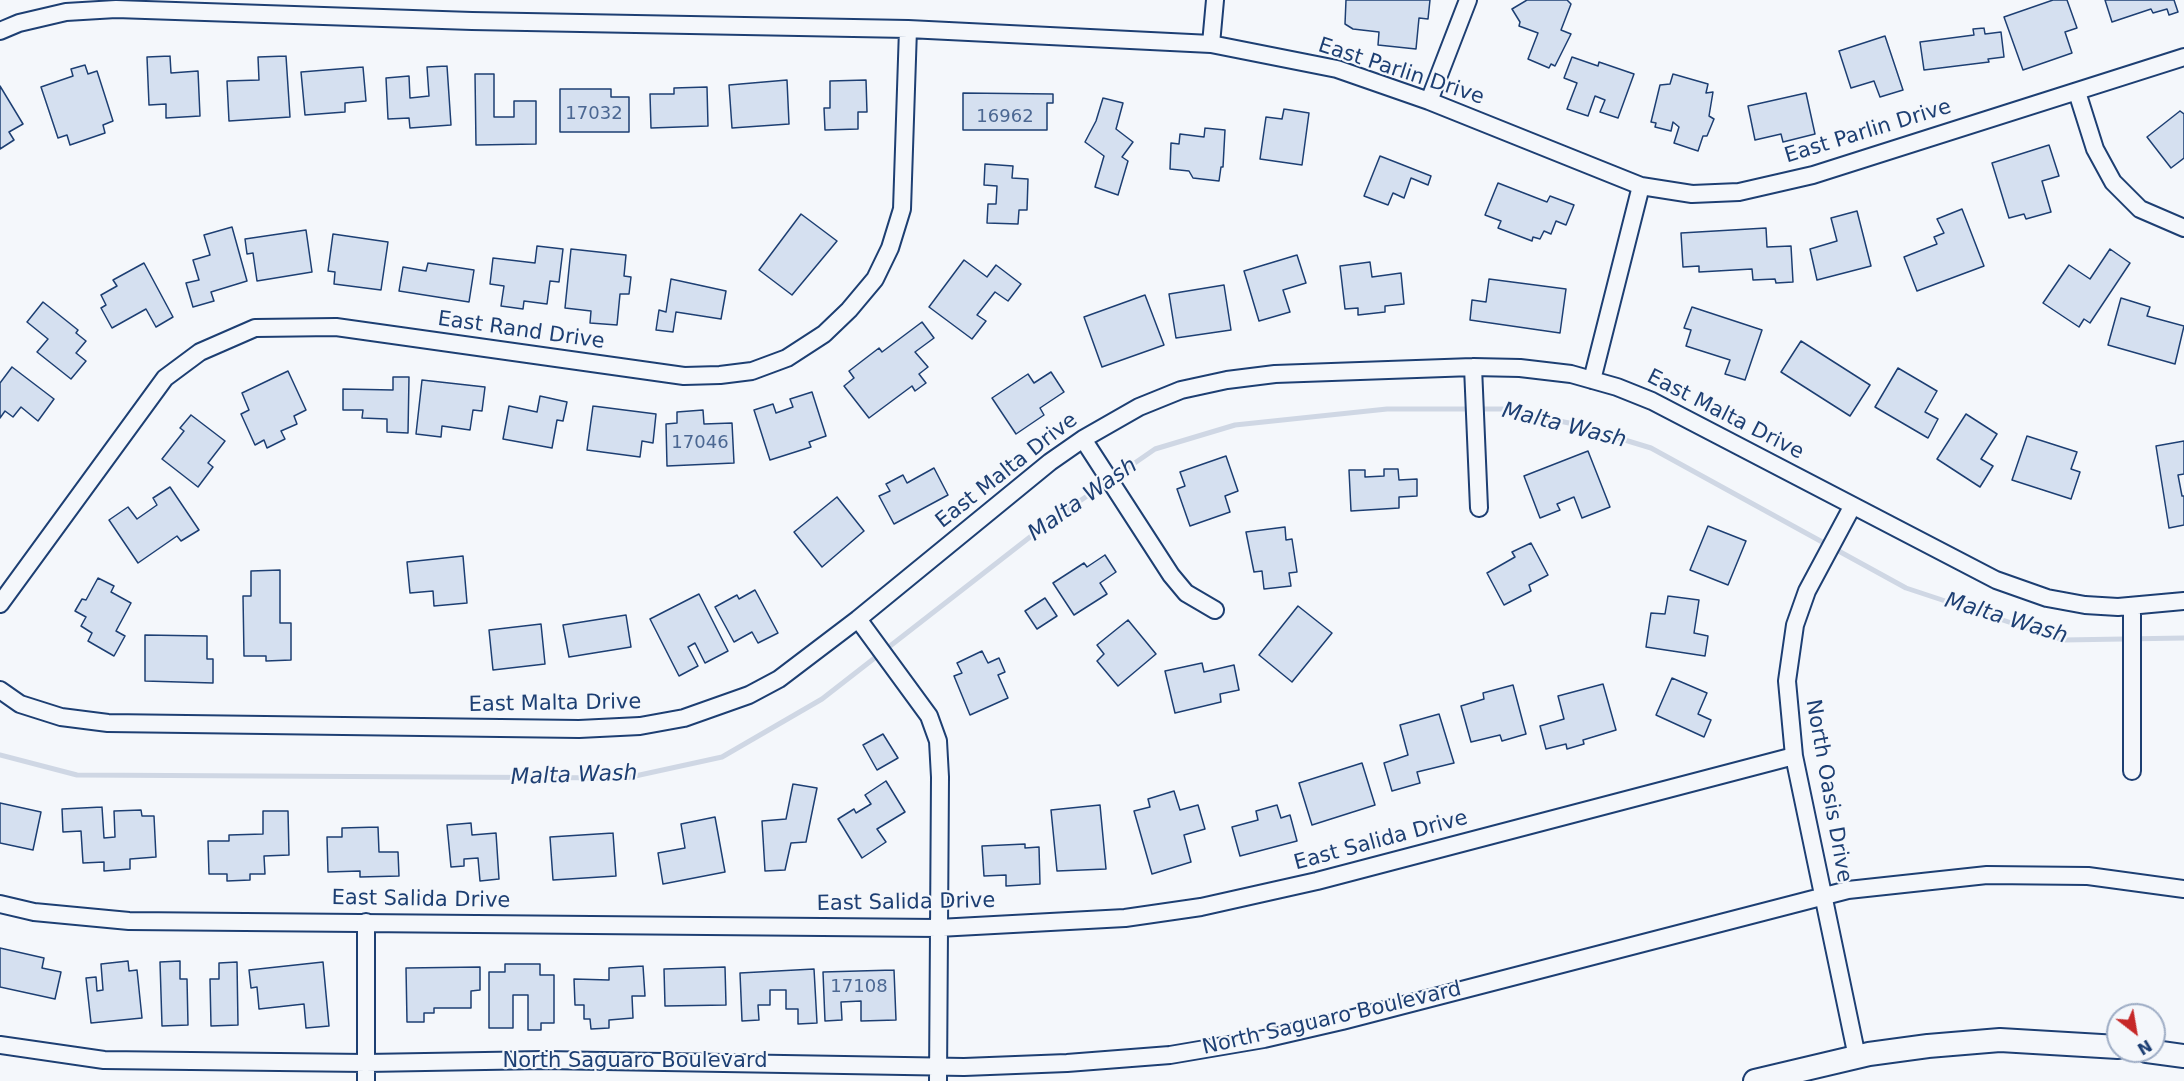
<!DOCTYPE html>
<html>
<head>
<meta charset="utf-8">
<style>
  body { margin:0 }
  #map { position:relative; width:2184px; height:1081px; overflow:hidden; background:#f4f7fb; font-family:"DejaVu Sans",sans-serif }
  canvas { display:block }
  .north { position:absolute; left:2106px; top:1003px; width:60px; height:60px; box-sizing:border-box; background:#f4f7fb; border:2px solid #9eadc5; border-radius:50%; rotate:149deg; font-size:16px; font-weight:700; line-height:24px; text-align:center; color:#1d3f73 }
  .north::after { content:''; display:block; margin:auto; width:21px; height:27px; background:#c62828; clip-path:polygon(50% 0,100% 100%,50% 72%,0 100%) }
</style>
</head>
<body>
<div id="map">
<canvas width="2184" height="1081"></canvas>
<div class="north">N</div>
</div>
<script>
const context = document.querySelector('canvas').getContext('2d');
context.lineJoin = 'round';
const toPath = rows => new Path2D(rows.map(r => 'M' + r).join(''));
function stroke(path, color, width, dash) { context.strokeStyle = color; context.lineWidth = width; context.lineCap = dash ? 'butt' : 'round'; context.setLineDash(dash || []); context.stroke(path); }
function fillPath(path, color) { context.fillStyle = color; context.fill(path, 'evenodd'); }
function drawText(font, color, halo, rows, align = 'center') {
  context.font = font + ' "DejaVu Sans",sans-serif'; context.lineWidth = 4.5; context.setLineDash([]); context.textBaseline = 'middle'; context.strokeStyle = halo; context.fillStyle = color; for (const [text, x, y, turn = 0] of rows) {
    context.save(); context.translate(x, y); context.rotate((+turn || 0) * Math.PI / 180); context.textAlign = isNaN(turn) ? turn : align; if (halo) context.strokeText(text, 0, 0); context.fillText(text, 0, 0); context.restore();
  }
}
stroke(toPath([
  [0,755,77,775,626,778,722,757,822,699,1048,523,1155,449,1235,425,1387,409,1502,409,1569,423,1651,448,1906,588,2063,640,2184,638]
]), '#cfd7e4', 5);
const building = toPath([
  [1346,0,1430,0,1428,19,1419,18,1416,49,1378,45,1379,32,1353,29,1345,24,1346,0],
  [1527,0,1567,0,1571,4,1561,30,1571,34,1555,66,1551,64,1549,68,1528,59,1538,33,1519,26,1520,22,1512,9,1527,0],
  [2053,0,2067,0,2077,28,2065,32,2072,53,2023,70,2004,17,2053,0],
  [2105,0,2174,0,2178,12,2169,15,2167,9,2153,13,2151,9,2112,22,2105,0],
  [1984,28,1985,34,2001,32,2004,57,1988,59,1989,62,1924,70,1920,42,1974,35,1973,29,1984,28],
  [1885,36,1903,90,1880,97,1874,81,1851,88,1839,51,1885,36],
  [170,56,171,73,198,71,200,116,166,118,166,104,149,105,147,57,170,56],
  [286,56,290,117,229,121,227,81,259,80,258,57,286,56],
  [1572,57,1598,66,1599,62,1634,74,1618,118,1600,112,1605,100,1595,96,1588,116,1567,109,1577,83,1564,78,1572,57],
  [85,65,88,74,97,71,113,121,103,125,105,133,70,145,67,135,58,138,41,87,73,76,71,69,85,65],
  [447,66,451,125,410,128,409,118,388,119,386,78,409,76,410,98,429,96,427,67,447,66],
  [363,67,366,101,345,103,345,112,305,115,301,72,363,67],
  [475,74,494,74,494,117,514,117,514,101,536,101,536,144,476,145,475,74],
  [1673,74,1708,84,1706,93,1713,92,1709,116,1714,119,1707,136,1703,136,1698,151,1674,143,1679,127,1673,122,1671,131,1655,127,1656,123,1651,122,1660,85,1670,84,1673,74],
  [787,80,789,124,732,128,729,85,787,80],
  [866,80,867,112,858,112,858,129,825,130,824,108,830,108,830,81,866,80],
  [0,86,23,124,9,132,14,140,0,149,0,86],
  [707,87,708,126,651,128,650,94,674,94,674,88,707,87],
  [560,89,611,89,611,97,629,97,629,132,560,132,560,89],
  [963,93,1053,94,1053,103,1047,103,1047,130,963,130,963,93],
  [1806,93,1815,134,1783,142,1781,134,1755,140,1748,106,1806,93],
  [1103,98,1123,103,1116,129,1133,142,1122,157,1128,161,1118,195,1095,187,1104,156,1085,142,1096,121,1103,98],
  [1284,109,1309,113,1302,165,1260,159,1266,117,1282,119,1284,109],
  [2180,111,2184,114,2184,158,2171,168,2147,137,2180,111],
  [1205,128,1225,130,1223,167,1221,167,1219,181,1193,178,1189,171,1170,169,1171,143,1179,144,1180,134,1204,137,1205,128],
  [2049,145,2059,176,2042,181,2051,212,2026,219,2024,214,2009,218,1992,163,2049,145],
  [1380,156,1431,176,1428,185,1411,178,1404,198,1393,193,1388,205,1364,196,1380,156],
  [985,164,1013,166,1012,178,1028,179,1027,210,1019,210,1018,224,987,223,988,204,996,204,997,186,984,185,985,164],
  [1498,183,1547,202,1550,196,1574,205,1566,225,1556,221,1551,234,1544,231,1540,239,1533,237,1532,241,1498,228,1501,221,1485,215,1498,183],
  [1962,209,1984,266,1917,291,1904,257,1937,244,1934,237,1944,233,1937,219,1962,209],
  [1857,211,1871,266,1817,280,1810,249,1837,241,1831,218,1857,211],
  [801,214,837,241,792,295,759,270,801,214],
  [232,227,247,281,211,292,214,301,193,307,186,283,199,280,193,260,210,255,204,235,232,227],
  [1766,228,1767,247,1791,246,1793,282,1776,283,1775,279,1753,280,1752,269,1699,272,1699,266,1683,267,1681,233,1766,228],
  [306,230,312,272,257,281,253,253,247,254,245,239,306,230],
  [333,234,388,242,381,290,334,284,335,272,328,271,333,234],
  [537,246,563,249,559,282,550,281,547,304,524,301,523,309,501,306,504,286,490,284,493,258,535,263,537,246],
  [571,249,626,255,624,276,631,277,629,294,620,294,617,325,590,323,591,311,565,308,571,249],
  [2110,249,2130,263,2090,323,2084,319,2079,327,2043,303,2069,265,2090,279,2110,249],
  [1297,255,1306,283,1283,290,1290,312,1259,321,1244,271,1297,255],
  [964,260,987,277,996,265,1021,284,1008,301,995,292,977,315,986,321,972,339,929,307,964,260],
  [1370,262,1372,277,1401,273,1404,304,1385,306,1385,312,1358,315,1358,308,1345,309,1340,266,1370,262],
  [144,263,173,317,156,327,146,309,112,328,101,308,106,305,101,295,117,286,113,280,144,263],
  [428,263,474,270,469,302,399,291,403,267,426,271,428,263],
  [671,279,726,291,721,319,676,312,673,332,656,330,659,310,666,312,671,279],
  [1489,279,1566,289,1560,333,1470,320,1472,300,1486,302,1489,279],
  [1224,285,1231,330,1176,338,1169,294,1224,285],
  [1145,295,1164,345,1102,367,1084,317,1145,295],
  [2121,298,2150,307,2147,316,2184,326,2175,364,2108,345,2121,298],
  [43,302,78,330,76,333,86,341,76,353,86,361,71,379,37,352,48,339,27,322,43,302],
  [1692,307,1762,330,1745,380,1725,374,1730,360,1686,346,1691,330,1684,328,1692,307],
  [922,322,934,338,915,352,928,367,919,374,926,383,915,391,912,386,869,418,844,386,854,378,849,371,879,348,882,352,922,322],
  [1801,341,1870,385,1850,416,1781,372,1801,341],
  [12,367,54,399,38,421,21,407,13,417,5,411,0,418,0,383,12,367],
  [1898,368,1937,391,1925,412,1938,419,1928,438,1875,407,1898,368],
  [288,371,306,410,294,416,297,424,281,431,285,439,267,448,264,440,255,445,241,414,249,410,242,393,288,371],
  [1051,372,1064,392,1040,408,1044,415,1016,434,992,398,1028,374,1034,383,1051,372],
  [393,377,409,377,408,433,387,432,387,419,362,418,363,410,343,410,343,389,393,390,393,377],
  [422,380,485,387,482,411,473,410,470,430,442,426,441,437,416,434,422,380],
  [812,392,826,436,809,442,811,447,770,460,754,410,773,404,776,413,793,407,790,399,812,392],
  [540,396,567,402,563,421,557,420,552,448,503,439,509,406,537,412,540,396],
  [593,406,656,414,653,443,642,441,640,457,587,450,593,406],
  [703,410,704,424,732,423,734,463,667,466,666,424,677,423,677,412,703,410],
  [1966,414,1997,434,1981,459,1993,466,1980,487,1937,459,1966,414],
  [191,415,225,441,208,463,213,467,198,487,162,459,184,431,180,428,191,415],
  [2027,436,2077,452,2071,469,2080,472,2071,499,2012,480,2027,436],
  [2184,441,2184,474,2178,475,2182,496,2184,496,2184,525,2169,528,2156,446,2184,441],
  [1588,451,1610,507,1582,518,1574,497,1557,504,1560,510,1540,518,1524,476,1588,451],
  [1226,456,1238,491,1225,496,1230,512,1190,526,1177,489,1185,486,1180,472,1226,456],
  [934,468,948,495,894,524,879,496,890,491,886,484,903,475,907,483,934,468],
  [1384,469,1398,469,1399,480,1417,479,1417,496,1399,497,1399,508,1351,511,1349,470,1365,470,1365,477,1384,476,1384,469],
  [170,487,199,530,181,541,177,536,138,563,109,520,128,507,137,519,157,505,153,498,170,487],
  [837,497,864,531,822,567,794,532,837,497],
  [1708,526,1746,541,1728,585,1690,570,1708,526],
  [1285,527,1286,540,1292,539,1297,572,1289,573,1291,586,1264,589,1262,571,1254,572,1246,532,1285,527],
  [1531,543,1548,575,1529,585,1531,591,1504,605,1487,573,1515,557,1512,552,1531,543],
  [1105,555,1116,572,1100,583,1107,594,1074,615,1053,583,1084,563,1087,567,1105,555],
  [463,556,467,603,434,606,433,591,410,593,407,562,463,556],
  [280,570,280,623,291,623,291,660,266,661,266,656,244,656,243,596,251,596,251,571,280,570],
  [98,578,114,586,111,592,131,603,116,631,125,636,114,656,88,641,92,633,81,626,86,617,75,611,82,599,86,600,98,578],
  [755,590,778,633,758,643,752,632,734,642,715,607,737,595,739,599,755,590],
  [699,594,728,651,705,663,695,643,688,647,698,666,679,676,650,619,699,594],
  [1668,596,1699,600,1694,633,1708,636,1705,656,1646,647,1651,613,1665,614,1668,596],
  [1045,598,1057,616,1037,629,1025,611,1045,598],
  [1298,606,1332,633,1292,682,1259,655,1298,606],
  [626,615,631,647,569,657,563,625,626,615],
  [1128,620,1156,654,1118,686,1097,661,1104,654,1097,645,1128,620],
  [541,624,545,664,493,670,489,630,541,624],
  [145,635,207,636,207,659,213,659,213,683,145,681,145,635],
  [982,651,988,663,999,658,1005,672,998,675,1008,698,970,715,954,676,962,673,957,663,982,651],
  [1202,663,1204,672,1234,665,1239,690,1220,694,1221,702,1175,713,1165,671,1202,663],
  [1672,678,1707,693,1698,714,1711,720,1704,737,1656,715,1672,678],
  [1603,684,1616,730,1583,740,1584,744,1567,749,1566,744,1546,749,1540,726,1564,719,1558,696,1603,684],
  [1513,685,1526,734,1502,741,1500,735,1471,742,1461,706,1484,699,1483,693,1513,685],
  [1439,714,1454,763,1417,772,1420,783,1392,791,1384,763,1408,755,1400,725,1439,714],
  [883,734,898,758,877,770,863,745,883,734],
  [1362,763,1375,805,1312,825,1299,783,1362,763],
  [886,781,905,812,877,829,886,842,862,858,838,819,854,809,856,813,871,804,865,795,886,781],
  [793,784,817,788,806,842,791,843,785,870,765,871,762,821,786,819,793,784],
  [1174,791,1180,810,1198,805,1205,829,1184,835,1191,862,1152,874,1134,811,1150,807,1148,799,1174,791],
  [0,803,41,812,33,850,0,843,0,803],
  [1100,805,1106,869,1057,871,1051,810,1100,805],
  [1277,805,1281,818,1290,815,1297,841,1240,856,1232,827,1258,820,1256,811,1277,805],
  [102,807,104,838,115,837,114,811,141,810,142,816,154,816,156,857,130,859,130,869,104,871,104,862,83,863,81,831,63,832,62,809,102,807],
  [263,811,288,811,289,855,264,856,265,874,250,874,250,880,227,881,227,874,209,874,208,841,229,841,229,835,263,834,263,811],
  [715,817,725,872,663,884,658,853,685,848,681,824,715,817],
  [471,823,472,835,496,833,499,879,480,881,478,858,464,859,464,866,451,867,447,825,471,823],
  [378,827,379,852,398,852,399,876,360,877,360,871,328,872,327,837,342,837,342,828,378,827],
  [613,833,616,876,553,880,550,837,613,833],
  [1025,844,1025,848,1039,847,1040,884,1006,886,1006,875,984,876,982,846,1025,844],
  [0,948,44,958,42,968,61,972,55,999,0,987,0,948],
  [128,961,129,971,137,970,142,1018,91,1023,86,978,96,977,97,991,103,990,101,964,128,961],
  [180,961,180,979,187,979,188,1025,162,1026,160,962,180,961],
  [237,962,238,1025,211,1026,210,979,219,979,219,963,237,962],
  [323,962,329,1026,306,1028,304,1004,259,1009,257,987,251,988,249,970,323,962],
  [505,964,540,964,540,975,554,975,554,1023,541,1023,541,1030,528,1030,528,995,513,995,513,1028,489,1028,489,972,505,972,505,964],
  [643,966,645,996,632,996,633,1018,609,1020,609,1028,591,1029,590,1019,584,1019,584,1005,575,1005,574,979,609,980,609,968,643,966],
  [480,967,480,990,471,991,471,1008,434,1008,434,1013,424,1013,424,1022,407,1022,406,968,480,967],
  [725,967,726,1005,665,1006,664,969,725,967],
  [814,969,817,1023,798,1024,798,1009,786,1009,786,990,770,990,770,1005,758,1005,759,1020,742,1021,740,973,814,969],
  [894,970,896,1020,861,1021,861,1001,841,1002,842,1020,825,1021,823,972,894,970]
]);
fillPath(building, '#d5e0f0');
stroke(building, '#1d3f73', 1.5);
const street = toPath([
  [0,31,19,23,66,12,116,9,472,21,908,29,1211,44,1337,69,1429,101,1641,186,1692,194,1739,192,1813,175,2184,57],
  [1211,44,1215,0],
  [2077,92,2095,149,2113,182,2140,209,2184,228],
  [1429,101,1468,0],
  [1473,367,1479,508],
  [1592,380,1641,186],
  [1083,439,1171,575,1186,593,1215,610],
  [1852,507,1807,591,1795,625,1787,681,1794,756,1857,1057],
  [0,604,165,378,200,352,255,328,336,327,684,376,720,375,752,371,787,358,824,334,849,310,875,279,890,248,902,209,908,29],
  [858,619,929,716,938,741,940,777,938,1081],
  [0,690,20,704,61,717,108,723,579,729,640,726,684,718,749,695,779,679,858,619,1050,462,1083,439,1139,407,1181,390,1227,380,1275,374,1473,367,1520,368,1571,374,1617,387,1652,401,1996,580,2047,598,2085,605,2118,607,2184,601],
  [2132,771,2132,606],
  [0,904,34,912,129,921,938,928,1125,918,1201,907,1317,881,1794,756],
  [0,1045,104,1060,366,1063,544,1060,964,1067,1067,1063,1170,1055,1264,1039,1342,1021,1848,890,1987,875,2088,876,2184,889],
  [366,1081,366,922]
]);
const secondary = toPath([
  [2147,1051,2184,1056],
  [1755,1081,1869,1054,1928,1046,2000,1040,2118,1047]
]);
stroke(street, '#1d3f73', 20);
stroke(secondary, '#1d3f73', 26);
stroke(street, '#f4f7fb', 16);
stroke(secondary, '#f4f7fb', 22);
drawText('18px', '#4b6792', null, [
  ["17032",594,114],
  ["16962",1005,117],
  ["17046",700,443],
  ["17108",859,987]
]);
drawText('21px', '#1d3f73', '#f4f7fb', [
  ["East Parlin Drive",1401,72,18],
  ["East Parlin Drive",1868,132,-17],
  ["East Rand Drive",521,331,8],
  ["East Malta Drive",1725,415,27],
  ["East Malta Drive",1007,471,-38],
  ["East Malta Drive",555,704,-1],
  ["North Oasis Drive",1828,791,80],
  ["East Salida Drive",1381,841,-15],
  ["East Salida Drive",421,900,1],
  ["East Salida Drive",906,903,-1],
  ["North Saguaro Boulevard",1332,1019,-13],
  ["North Saguaro Boulevard",635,1062]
]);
drawText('italic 22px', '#1d3f73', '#f4f7fb', [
  ["Malta Wash",1564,426,14],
  ["Malta Wash",1083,500,-35],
  ["Malta Wash",2006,619,17],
  ["Malta Wash",574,776,-2]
]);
</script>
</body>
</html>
